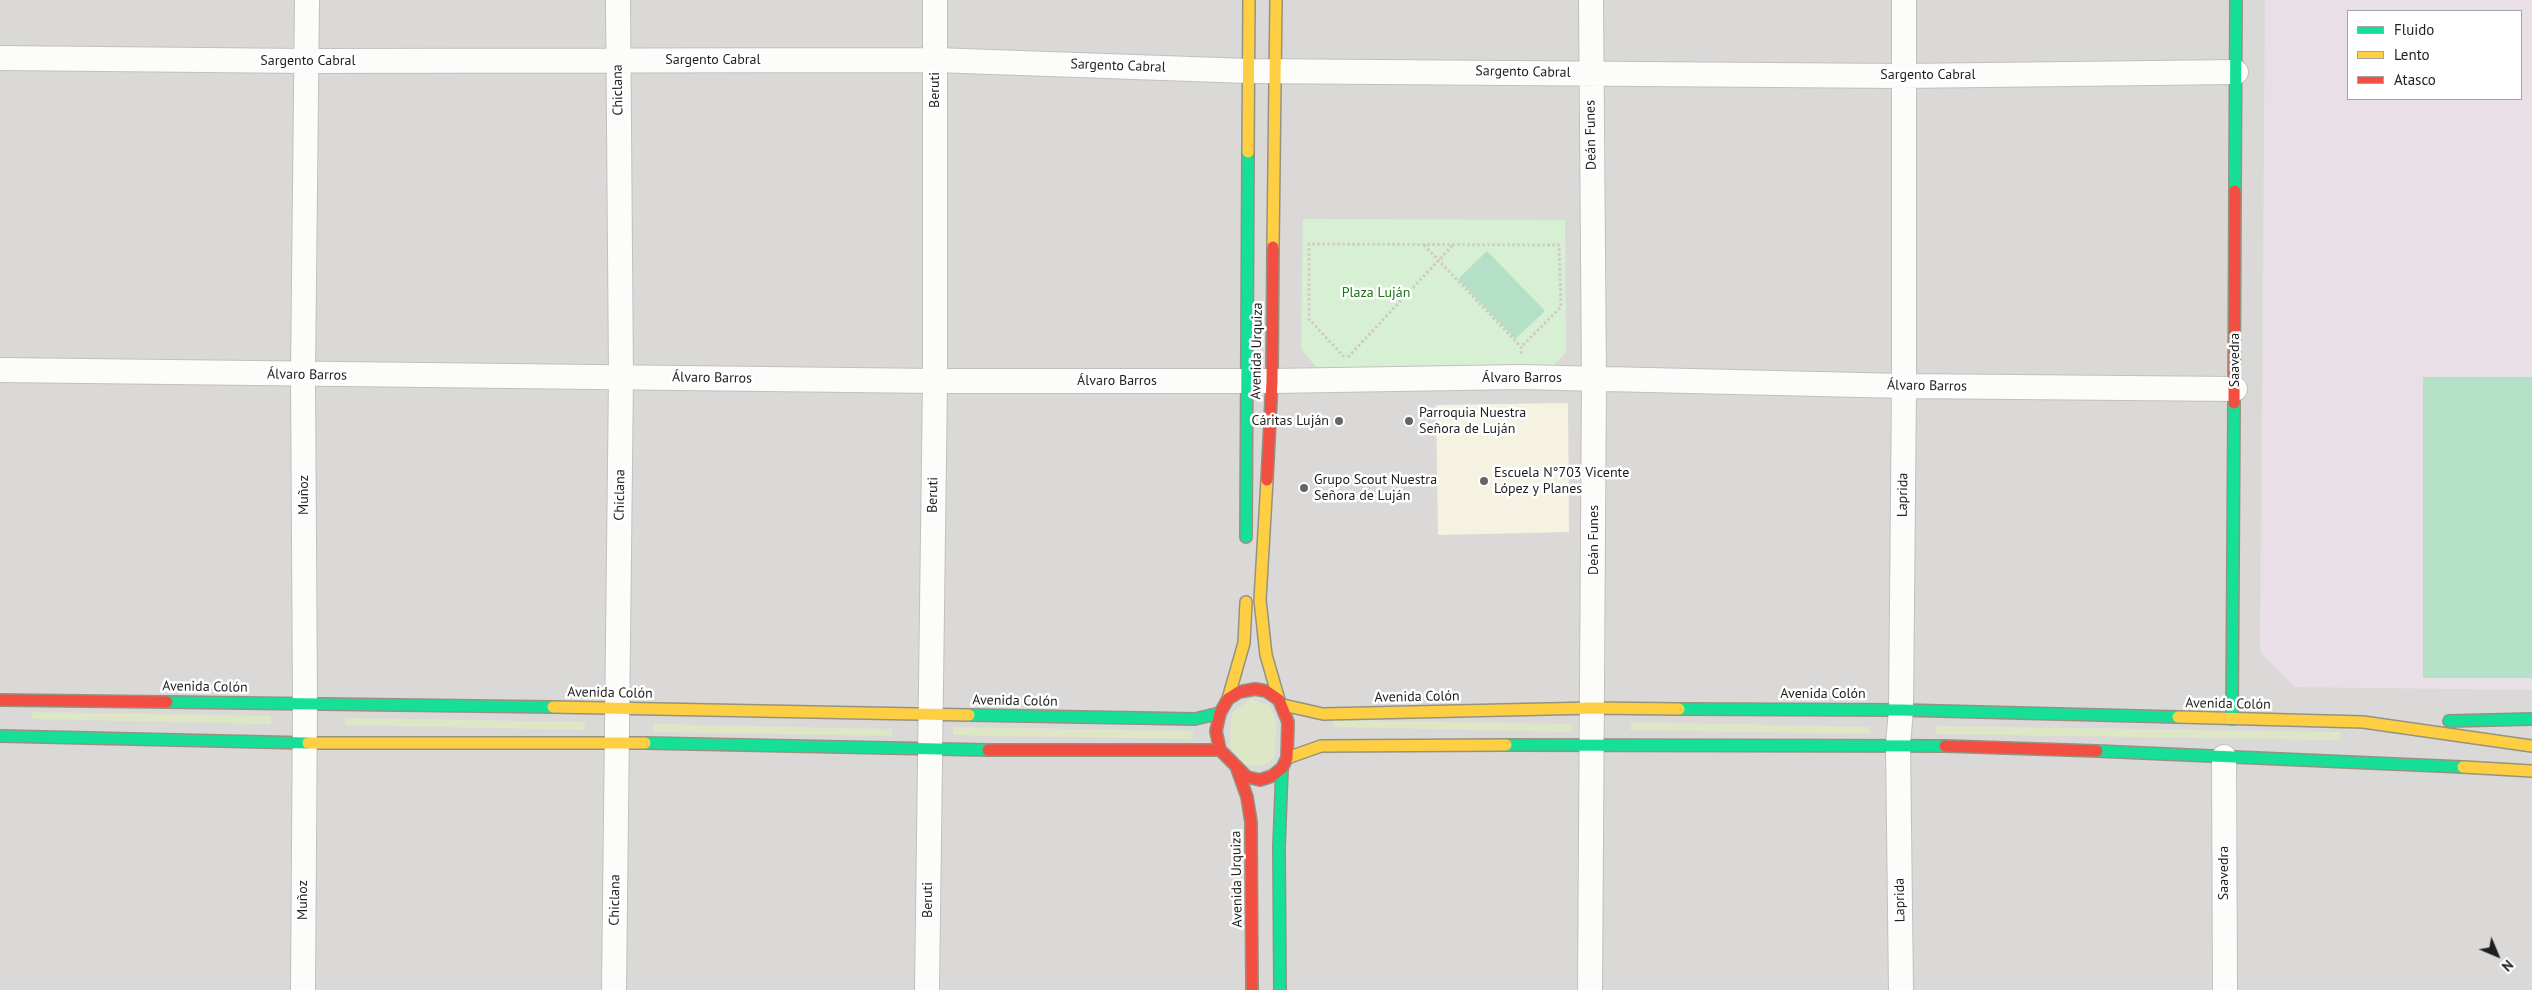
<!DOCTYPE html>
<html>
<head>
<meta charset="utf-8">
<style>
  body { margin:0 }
  #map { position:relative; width:2532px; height:990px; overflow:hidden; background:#ece9e6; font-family:"PT Sans",sans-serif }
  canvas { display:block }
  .legend { position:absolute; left:2347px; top:10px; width:175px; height:90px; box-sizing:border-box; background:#fff; border:1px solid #a5a5a5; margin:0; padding:6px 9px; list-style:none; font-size:15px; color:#1e1e1e }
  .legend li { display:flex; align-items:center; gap:10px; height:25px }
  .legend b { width:25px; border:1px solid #a5a5a5 }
  .north { position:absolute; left:2472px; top:930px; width:50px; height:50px; -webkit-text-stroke:4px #fff; paint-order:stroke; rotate:135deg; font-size:14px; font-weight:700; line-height:20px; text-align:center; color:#1e1e1e }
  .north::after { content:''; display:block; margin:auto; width:18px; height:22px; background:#1e1e1e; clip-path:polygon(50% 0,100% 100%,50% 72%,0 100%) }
</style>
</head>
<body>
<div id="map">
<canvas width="2532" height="990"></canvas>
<ul class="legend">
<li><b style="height:6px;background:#16e098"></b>Fluido</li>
<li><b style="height:6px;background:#ffcf43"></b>Lento</li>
<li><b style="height:6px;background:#f24e42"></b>Atasco</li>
</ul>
<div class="north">N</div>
</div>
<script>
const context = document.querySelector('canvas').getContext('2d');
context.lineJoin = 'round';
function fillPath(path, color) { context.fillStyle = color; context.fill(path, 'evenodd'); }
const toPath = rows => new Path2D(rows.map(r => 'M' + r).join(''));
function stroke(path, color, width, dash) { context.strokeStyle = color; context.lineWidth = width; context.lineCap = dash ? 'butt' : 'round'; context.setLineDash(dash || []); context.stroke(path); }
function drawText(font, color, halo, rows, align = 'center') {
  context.font = font + ' "PT Sans",sans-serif'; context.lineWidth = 5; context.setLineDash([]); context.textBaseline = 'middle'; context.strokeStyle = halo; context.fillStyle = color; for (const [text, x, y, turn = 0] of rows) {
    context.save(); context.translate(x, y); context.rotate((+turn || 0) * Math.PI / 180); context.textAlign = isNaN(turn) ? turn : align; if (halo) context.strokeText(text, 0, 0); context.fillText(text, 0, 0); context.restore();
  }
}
fillPath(toPath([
  [0,0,2532,0,2532,990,0,990],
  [2348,11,2521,11,2521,99,2348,99]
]), '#dbd9d8');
fillPath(toPath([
  [2265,0,2532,0,2532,690,2294,687,2260,652],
  [2348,11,2521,11,2521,99,2348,99]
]), '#e9dfe6');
fillPath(toPath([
  [1568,403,1569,532,1438,535,1436,405]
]), '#f5f2e2');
fillPath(toPath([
  [1251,699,1269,706,1276,720,1275,755,1270,762,1260,766,1245,766,1230,747,1231,719,1234,711],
  [32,712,271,716,271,724,32,719],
  [346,718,585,722,585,730,345,725],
  [1333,720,1573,724,1573,732,1333,727],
  [1631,722,1870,727,1870,734,1630,730],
  [653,724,892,729,892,736,653,732],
  [1936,726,2340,732,2340,740,1936,734],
  [953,727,1193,731,1193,739,953,735]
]), '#dde7c6');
fillPath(toPath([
  [1303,219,1565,220,1566,352,1553,366,1318,369,1301,349]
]), '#d7f0d3');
fillPath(toPath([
  [1487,251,1545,311,1515,339,1458,279],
  [2423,377,2532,377,2532,678,2423,678]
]), '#b4e0c7');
const street = toPath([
  [0,58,306,61,935,60,1248,71,1902,76,2236,72],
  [0,370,935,381,1272,381,1520,377,1904,386,2235,389],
  [2224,757,2225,990],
  [303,990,305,703,303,375,307,0],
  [614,990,621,377,618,0],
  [927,990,935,381,935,0],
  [1590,990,1594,379,1591,0],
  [1901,990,1898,744,1901,710,1904,386,1904,0]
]);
const fast = toPath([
  [2235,191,2236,0],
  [1246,537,1248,152],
  [167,702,553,707],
  [1679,709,1901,710,2178,717],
  [969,715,1195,719,1220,713],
  [2232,719,2234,403],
  [2449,721,2532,719],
  [0,736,308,743],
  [645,743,988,750],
  [1506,745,1945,746],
  [2097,751,2463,767],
  [1280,990,1279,847,1282,768]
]);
const slow = toPath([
  [1248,152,1249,0],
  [1273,247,1276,0],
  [1267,480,1260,600,1266,655,1279,700],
  [1228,699,1244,643,1246,602],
  [1283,705,1323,714,1593,708,1679,709],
  [553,707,969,715],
  [2178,717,2363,722,2532,746],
  [308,743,645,743],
  [1287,758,1321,746,1506,745],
  [2463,767,2532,771]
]);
const jam = toPath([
  [2234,403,2235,191],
  [1267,480,1272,381,1273,247],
  [1255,689,1266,691,1279,700,1288,722,1287,758,1282,768,1272,776,1260,780,1247,777,1220,750,1216,731,1220,713,1228,699,1239,692,1255,689],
  [0,700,167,702],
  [1945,746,2097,751],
  [988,750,1220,750],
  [1237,769,1247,797,1251,822,1252,990]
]);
stroke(street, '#c2c0bf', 26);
stroke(fast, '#959380', 14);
stroke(slow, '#959380', 14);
stroke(jam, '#959380', 14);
stroke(toPath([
  [1424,245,1521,347,1521,355],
  [1344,357,1309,319,1309,244,1559,245,1561,307,1521,347],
  [1348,357,1453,245]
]), '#d5c7c7', 3, [2.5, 2.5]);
stroke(street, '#fcfcfb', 24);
stroke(fast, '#16e098', 11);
stroke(slow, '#ffcf43', 11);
stroke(jam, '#f24e42', 11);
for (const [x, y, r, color] of [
  [1339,421,5,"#666564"],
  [1409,421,5,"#666564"],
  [1484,481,5,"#666564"],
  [1304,488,5,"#666564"]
]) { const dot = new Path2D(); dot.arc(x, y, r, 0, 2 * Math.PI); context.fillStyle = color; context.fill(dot); stroke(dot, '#fff', 2); }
drawText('14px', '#1e1e1e', '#fff', [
  ["Sargento Cabral",713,60],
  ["Sargento Cabral",308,61],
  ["Sargento Cabral",1118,66,2],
  ["Sargento Cabral",1523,72,1],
  ["Sargento Cabral",1928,75],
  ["Chiclana",618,90,-91],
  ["Beruti",935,90,-90],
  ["Deán Funes",1591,135,-91],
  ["Avenida Urquiza",1257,351,-89],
  ["Saavedra",2235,360,-90],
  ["Álvaro Barros",307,375,1],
  ["Álvaro Barros",712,378,1],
  ["Álvaro Barros",1522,378],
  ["Álvaro Barros",1117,381],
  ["Álvaro Barros",1927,386,1],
  ["Muñoz",304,495,-90],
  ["Chiclana",620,495,-89],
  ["Beruti",933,495,-89],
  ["Laprida",1903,495,-89],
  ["Deán Funes",1594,540,-90],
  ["Avenida Colón",205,687,1],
  ["Avenida Colón",610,693,1],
  ["Avenida Colón",1823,694],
  ["Avenida Colón",1417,697,-1],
  ["Avenida Colón",1015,701,1],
  ["Avenida Colón",2228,704,1],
  ["Saavedra",2224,873,-90],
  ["Avenida Urquiza",1237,879,-91],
  ["Muñoz",303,900,-90],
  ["Chiclana",615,900,-89],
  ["Beruti",928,900,-90],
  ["Laprida",1900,900,-91]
]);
drawText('14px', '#177611', '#fff', [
  ["Plaza Luján",1376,293]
]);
drawText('14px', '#1e1e1e', '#fff', [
  ["Parroquia Nuestra",1419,413],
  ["Señora de Luján",1419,429],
  ["Cáritas Luján",1329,421,"right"],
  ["Escuela N°703 Vicente",1494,473],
  ["López y Planes",1494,489],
  ["Grupo Scout Nuestra",1314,480],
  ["Señora de Luján",1314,496]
], 'left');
</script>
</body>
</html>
